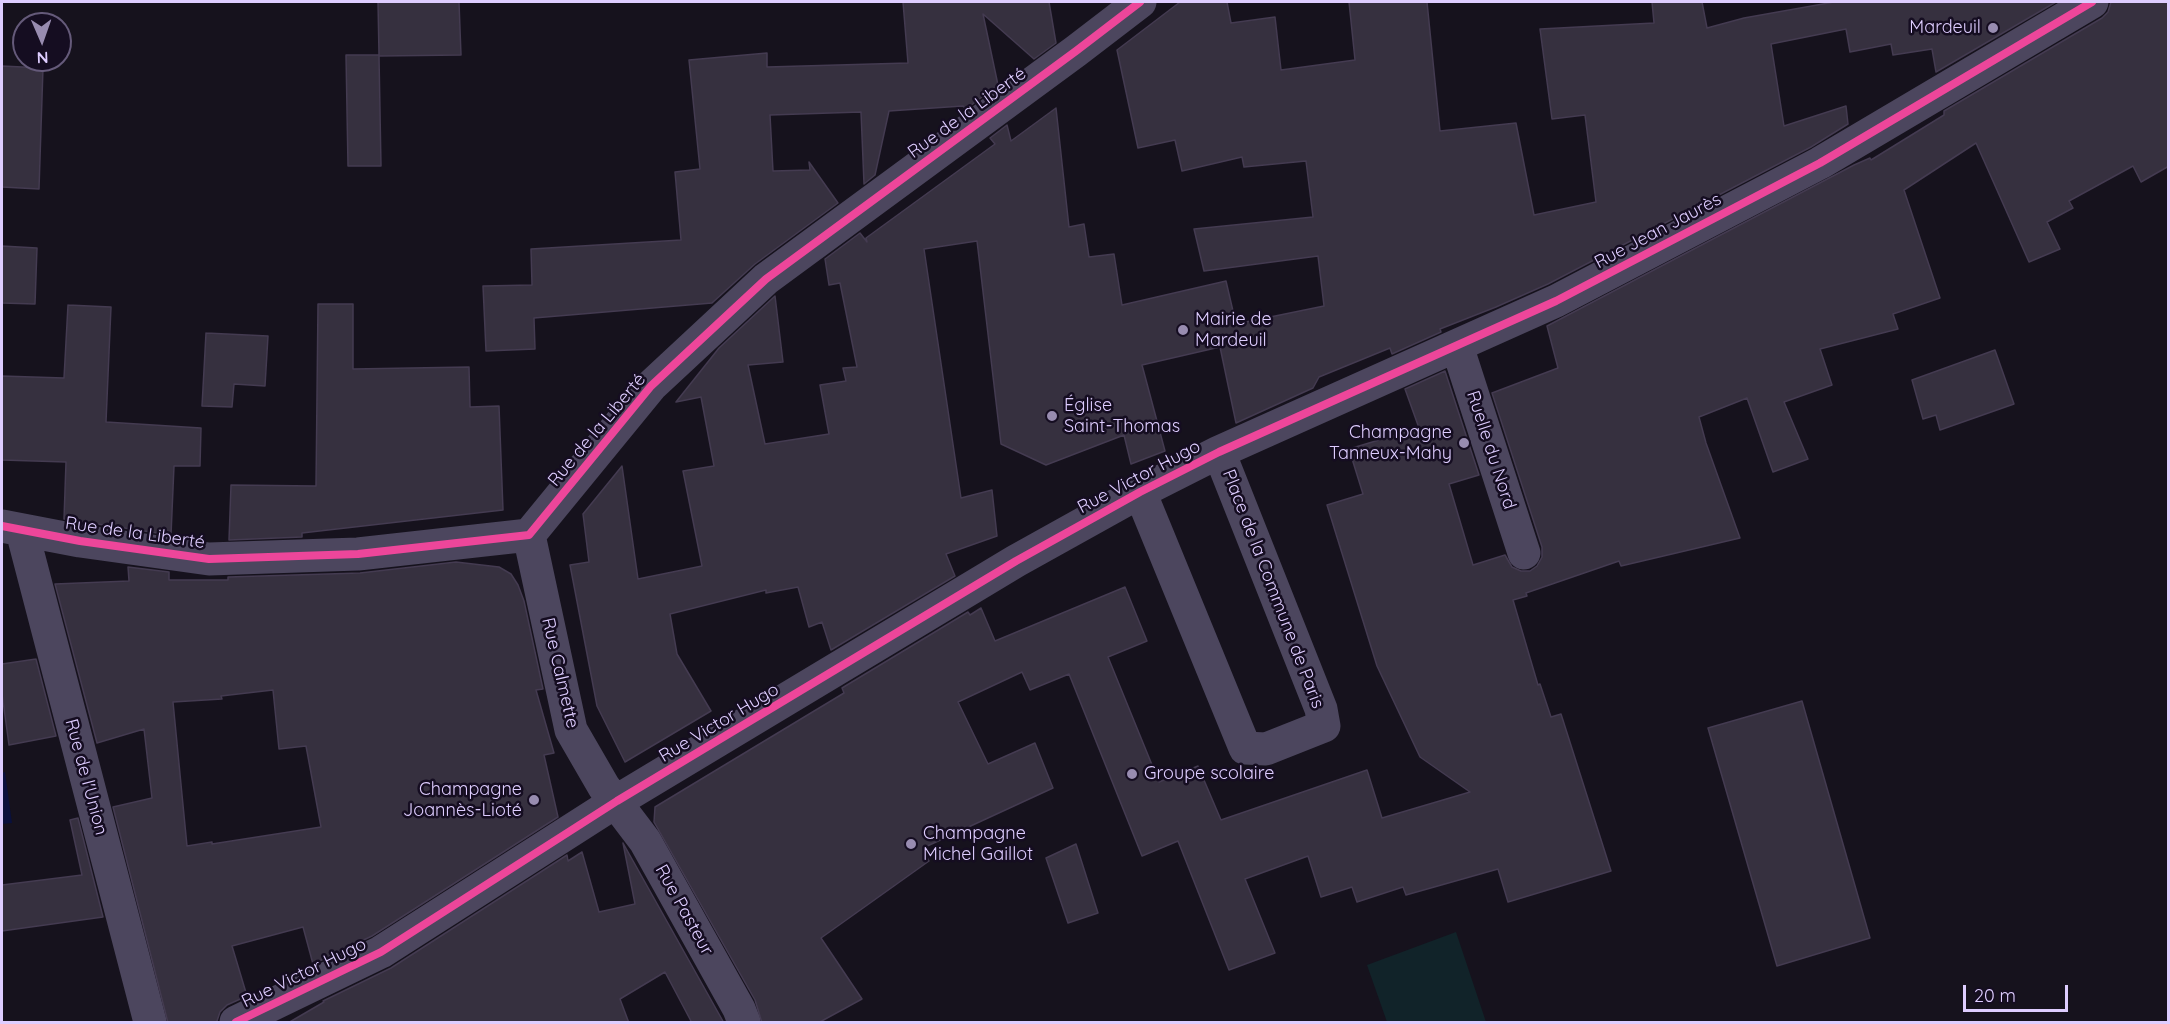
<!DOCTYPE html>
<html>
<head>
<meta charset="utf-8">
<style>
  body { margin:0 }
  #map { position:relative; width:2170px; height:1024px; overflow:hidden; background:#16121d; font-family:Quicksand,sans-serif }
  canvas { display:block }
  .frame { position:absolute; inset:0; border:3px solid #decdff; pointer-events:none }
  .north { position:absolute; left:12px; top:12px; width:60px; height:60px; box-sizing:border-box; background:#150d21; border:2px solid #655a7a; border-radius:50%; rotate:178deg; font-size:16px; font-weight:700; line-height:24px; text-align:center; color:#decdff }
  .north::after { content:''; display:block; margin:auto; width:21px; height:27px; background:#988cb0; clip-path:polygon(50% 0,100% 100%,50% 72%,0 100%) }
  .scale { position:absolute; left:1963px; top:985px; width:105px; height:27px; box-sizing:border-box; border:3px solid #decdff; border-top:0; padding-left:8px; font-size:18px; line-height:21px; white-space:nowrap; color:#decdff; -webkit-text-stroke:4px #150d21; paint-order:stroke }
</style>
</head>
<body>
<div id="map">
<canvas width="2170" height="1024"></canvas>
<div class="frame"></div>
<div class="north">N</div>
<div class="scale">20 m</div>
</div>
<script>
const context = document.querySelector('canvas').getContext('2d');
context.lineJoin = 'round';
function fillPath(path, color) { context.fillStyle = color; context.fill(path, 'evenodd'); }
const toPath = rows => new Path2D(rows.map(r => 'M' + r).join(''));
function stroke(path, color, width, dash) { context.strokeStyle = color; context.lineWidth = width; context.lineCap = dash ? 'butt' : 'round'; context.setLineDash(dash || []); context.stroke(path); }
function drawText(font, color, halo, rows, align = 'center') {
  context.font = font + ' Quicksand,sans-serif'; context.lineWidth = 5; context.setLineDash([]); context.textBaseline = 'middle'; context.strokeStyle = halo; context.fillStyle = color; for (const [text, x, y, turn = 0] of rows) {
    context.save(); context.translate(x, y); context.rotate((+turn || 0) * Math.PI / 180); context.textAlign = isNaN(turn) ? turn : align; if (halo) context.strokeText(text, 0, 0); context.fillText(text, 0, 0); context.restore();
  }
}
fillPath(toPath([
  [1456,932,1486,1022,1387,1022,1367,965]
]), '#112329');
fillPath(toPath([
  [5,772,12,823,2,824,2,773]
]), '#0a103c');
const building = toPath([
  [378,2,459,2,461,55,379,56,381,166,348,166,346,55,379,55,378,2],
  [903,2,1049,2,1056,43,1034,59,983,14,998,85,966,109,963,106,889,111,875,175,864,184,861,112,770,115,773,171,810,170,809,162,838,203,755,264,712,303,534,318,535,349,486,351,483,286,532,285,531,249,681,240,675,172,700,169,689,60,767,53,767,67,908,63,903,2],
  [1180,2,1227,2,1231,23,1275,17,1281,70,1355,60,1349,2,1427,2,1440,131,1516,123,1534,215,1596,202,1585,115,1552,119,1540,29,1654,23,1652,2,1702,2,1707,28,1744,18,1834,2,2056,2,1936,72,1932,49,1893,55,1891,44,1850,52,1846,29,1771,44,1784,126,1846,106,1848,124,1811,147,1548,284,1496,307,1440,329,1441,332,1392,354,1390,348,1319,377,1313,388,1236,423,1220,347,1142,365,1165,451,1131,464,1124,435,1046,465,1001,444,977,241,924,249,961,498,992,490,997,536,946,554,955,576,831,650,822,622,809,627,798,587,766,593,766,590,670,614,677,654,711,711,625,762,597,706,570,565,589,562,583,514,622,466,638,579,702,566,683,471,714,466,701,397,676,402,719,348,775,296,783,362,748,365,765,444,829,434,820,385,846,381,843,368,857,367,840,283,829,285,825,259,860,233,867,242,866,238,995,144,990,138,1007,125,1011,141,1056,108,1069,227,1084,224,1089,257,1114,254,1122,305,1226,281,1236,324,1324,306,1318,256,1204,271,1194,229,1313,217,1306,161,1244,167,1242,157,1182,171,1175,140,1138,148,1117,50,1180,2],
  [2111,2,2169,2,2169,166,2141,182,2133,166,2069,201,2073,208,2047,222,2060,249,2029,262,1976,143,1904,190,1940,298,1893,314,1898,329,1820,349,1832,385,1784,402,1808,459,1773,472,1747,398,1699,417,1706,443,1740,538,1621,566,1619,561,1526,593,1527,596,1513,600,1538,685,1540,684,1551,717,1561,714,1611,871,1508,902,1498,869,1406,895,1403,887,1357,902,1352,887,1321,897,1308,856,1245,879,1275,953,1229,970,1178,841,1142,856,1069,674,1030,690,1022,672,958,702,988,764,1035,743,1053,788,923,848,929,861,821,938,862,999,818,1023,762,1023,755,1000,654,822,655,807,844,693,842,688,968,612,970,615,981,608,995,641,1125,587,1147,641,1108,657,1159,782,1198,766,1221,820,1367,770,1382,818,1470,792,1420,757,1377,666,1327,505,1363,494,1349,449,1419,428,1405,389,1445,371,1479,475,1449,484,1473,565,1505,555,1512,567,1521,571,1530,571,1537,566,1542,557,1542,547,1492,393,1558,368,1547,326,1854,165,1870,158,1871,160,1944,115,1944,111,2102,18,2108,12,2111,2],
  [2,66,43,68,39,189,2,187,2,66],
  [2,246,37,248,35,304,2,303,2,246],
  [318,304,353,304,353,369,469,367,470,407,499,406,503,510,302,533,302,537,229,540,231,485,316,486,318,304],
  [68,305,111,307,106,422,201,428,200,466,174,466,171,535,64,519,66,462,2,460,2,376,64,378,68,305],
  [206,333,268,336,265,386,234,384,232,407,202,406,206,333],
  [1995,350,2014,404,1940,430,1936,415,1923,419,1912,380,1995,350],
  [456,562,499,567,511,574,518,585,524,601,543,689,536,690,554,753,544,755,558,817,372,936,313,964,303,927,232,946,247,996,227,1005,220,1012,217,1021,214,1023,168,1023,113,807,152,798,144,729,97,743,55,584,129,581,128,567,169,572,169,580,228,580,228,577,360,573,456,562],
  [273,690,279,749,306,746,321,827,212,844,212,842,187,846,173,702,222,699,221,696,273,690],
  [36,659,56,736,9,745,2,694,2,664,36,659],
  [1802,701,1870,938,1777,966,1708,728,1802,701],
  [78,818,103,917,2,931,2,885,82,875,70,820,78,818],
  [623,843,724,1023,692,1023,665,972,620,999,629,1023,288,1023,324,1002,323,1001,391,968,567,855,568,861,582,852,599,912,635,904,623,843],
  [1076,844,1098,913,1068,923,1046,858,1076,844]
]);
fillPath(building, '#36303f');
stroke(building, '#443b51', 1.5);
stroke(toPath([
  [1457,346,1524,553],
  [1140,492,1245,748,1266,749,1324,726,1321,709,1219,452],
  [2,526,80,541,209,559,358,554,529,535,651,386,766,279,1076,51,1140,2],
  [22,531,150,1022],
  [529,535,571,730,604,787,645,841,739,1009,744,1022],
  [236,1022,381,952,617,801,1016,561,1140,492,1219,452,1556,301,1820,163,2092,2]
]), '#4c465e', 33);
stroke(toPath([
  [2,526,80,541,209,559,358,554,529,535,651,386,766,279,1076,51,1140,2],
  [236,1022,381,952,617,801,1016,561,1140,492,1219,452,1556,301,1820,163,2092,2]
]), '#ed469a', 8);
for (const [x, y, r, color] of [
  [1993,28,6,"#988cb0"],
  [1183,330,6,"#988cb0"],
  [1052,416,6,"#988cb0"],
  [1464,443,6,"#988cb0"],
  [1132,774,6,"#988cb0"],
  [534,800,6,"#988cb0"],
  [911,844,6,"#988cb0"]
]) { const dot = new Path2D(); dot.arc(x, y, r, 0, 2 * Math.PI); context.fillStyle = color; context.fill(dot); stroke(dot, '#150d21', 2); }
drawText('18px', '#decdff', '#150d21', [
  ["Mardeuil",1981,28,"right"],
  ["Mairie de",1195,320],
  ["Mardeuil",1195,341],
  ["Église",1064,406],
  ["Saint-Thomas",1064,427],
  ["Champagne",1452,433,"right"],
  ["Tanneux-Mahy",1452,454,"right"],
  ["Groupe scolaire",1144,774],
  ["Champagne",522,790,"right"],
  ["Joannès-Lioté",522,811,"right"],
  ["Champagne",923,834],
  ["Michel Gaillot",923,855]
], 'left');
drawText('18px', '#decdff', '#150d21', [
  ["Rue de la Liberté",967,113,-36],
  ["Rue Jean Jaurès",1658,231,-28],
  ["Rue de la Liberté",597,430,-50],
  ["Ruelle du Nord",1491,450,72],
  ["Rue Victor Hugo",1139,477,-28],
  ["Rue de la Liberté",135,533,8],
  ["Place de la Commune de Paris",1273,589,69],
  ["Rue Calmette",560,673,77],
  ["Rue Victor Hugo",719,723,-31],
  ["Rue de l'Union",86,777,75],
  ["Rue Pasteur",684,910,61],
  ["Rue Victor Hugo",304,973,-26]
]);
</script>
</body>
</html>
